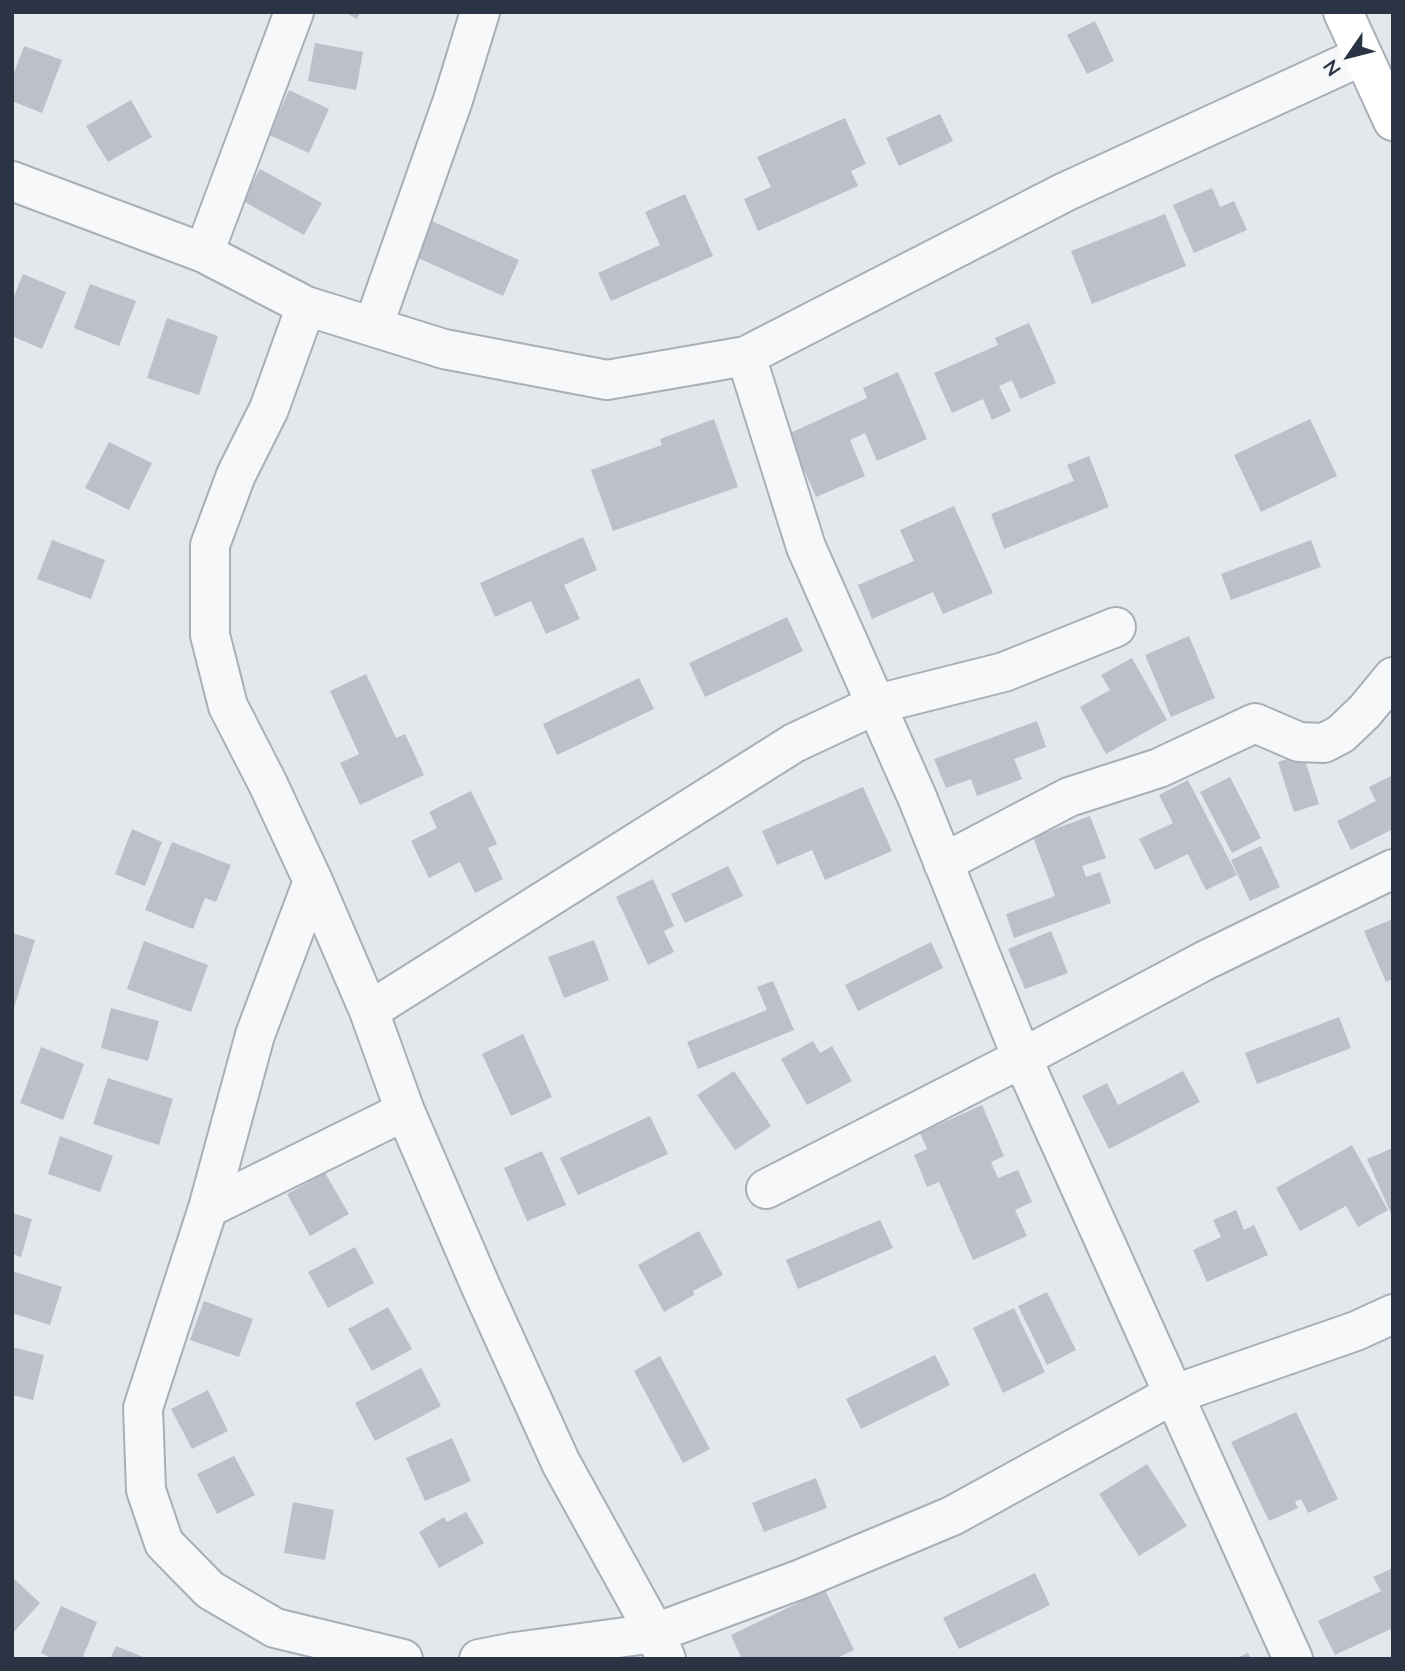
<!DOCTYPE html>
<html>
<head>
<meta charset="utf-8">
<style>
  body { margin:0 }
  #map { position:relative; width:1405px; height:1671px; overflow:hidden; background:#e4e7ec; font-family:Lato,sans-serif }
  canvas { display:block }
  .frame { position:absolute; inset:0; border:14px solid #2b3445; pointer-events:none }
  .north { position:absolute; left:1314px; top:21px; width:70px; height:70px; -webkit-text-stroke:5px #f4f6f9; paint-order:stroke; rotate:235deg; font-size:19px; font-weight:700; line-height:28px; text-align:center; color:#2b3445 }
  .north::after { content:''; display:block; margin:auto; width:24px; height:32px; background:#2b3445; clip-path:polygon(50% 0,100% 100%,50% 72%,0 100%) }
</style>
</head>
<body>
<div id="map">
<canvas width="1405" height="1671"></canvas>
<div class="frame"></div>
<div class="north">N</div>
</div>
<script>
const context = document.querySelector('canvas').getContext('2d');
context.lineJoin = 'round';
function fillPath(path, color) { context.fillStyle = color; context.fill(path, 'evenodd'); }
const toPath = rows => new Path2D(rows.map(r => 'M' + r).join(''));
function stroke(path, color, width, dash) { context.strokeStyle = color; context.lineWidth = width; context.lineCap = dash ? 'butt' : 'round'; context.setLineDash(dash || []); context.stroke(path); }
fillPath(toPath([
  [345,12,360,12,357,19],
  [1095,21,1114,61,1087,74,1067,35],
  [315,43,363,52,356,90,308,81],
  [24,46,62,60,42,113,12,101,12,78],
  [289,90,329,109,309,153,269,135],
  [131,100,152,137,108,162,86,126],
  [940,114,953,141,899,166,886,138],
  [845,118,866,164,851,171,858,186,758,231,744,199,771,187,757,157],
  [260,169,322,203,304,235,243,201],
  [1212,188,1220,207,1234,201,1247,230,1194,253,1173,205],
  [685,194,713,256,611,301,598,273,660,245,645,212],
  [1165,214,1186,266,1092,304,1071,251],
  [425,218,519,260,503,296,409,254],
  [23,274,66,292,42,349,12,336,12,301],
  [90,284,136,301,119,346,74,328],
  [167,318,218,336,199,395,147,378],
  [1029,323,1056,383,1020,399,1012,380,999,386,1011,411,992,420,983,399,952,413,934,373,998,345,995,338],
  [898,372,927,439,877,461,865,433,850,440,865,476,816,497,788,434,867,398,863,388],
  [714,419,738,487,613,531,591,470,662,445,660,439],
  [1310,419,1337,476,1261,512,1234,455],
  [109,442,152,463,129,510,85,488],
  [1089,456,1109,507,1004,549,991,514,1074,481,1067,465],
  [954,506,993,593,943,614,933,592,872,619,858,585,914,561,900,530],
  [583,537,597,570,564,585,580,619,546,634,531,601,495,617,480,583],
  [52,540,105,560,91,599,37,579],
  [1311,540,1321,567,1231,600,1221,574],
  [787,617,803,651,705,697,689,663],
  [1189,636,1215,698,1171,717,1145,655],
  [1132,658,1167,720,1106,754,1080,707,1110,690,1101,675],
  [366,674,396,738,405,734,424,775,360,805,340,763,359,754,330,691],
  [639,678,654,709,557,755,543,724],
  [1037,721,1046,747,1014,759,1022,779,977,796,971,779,946,788,934,759],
  [1303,754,1319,804,1294,812,1278,762],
  [1393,775,1393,829,1351,850,1337,821,1376,801,1369,787],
  [1230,777,1261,838,1232,853,1200,792],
  [1188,780,1237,875,1206,890,1188,854,1155,870,1139,839,1173,823,1159,795],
  [863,787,892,851,825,880,812,850,777,865,762,831],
  [471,791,497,844,488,848,503,879,475,893,460,862,429,878,411,841,437,828,429,812],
  [1090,816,1106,858,1082,866,1086,877,1100,872,1111,903,1014,938,1006,914,1055,896,1033,837],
  [132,829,162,842,145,886,115,874],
  [172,842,231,865,216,902,205,898,193,929,145,910],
  [1261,846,1280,887,1250,901,1231,860],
  [728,866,743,896,685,923,671,894],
  [653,879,674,926,664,931,674,952,648,965,616,897],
  [1393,919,1393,979,1386,982,1364,931],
  [1051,931,1068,973,1025,989,1008,949],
  [12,933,35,940,13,1011,12,1011],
  [594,940,609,980,564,998,548,957],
  [144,941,208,965,191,1012,127,989],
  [931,942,943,968,858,1011,845,985],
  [773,981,794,1030,698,1069,687,1042,767,1010,757,987],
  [111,1008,159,1021,148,1061,101,1048],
  [1339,1017,1351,1048,1257,1084,1245,1053],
  [523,1034,552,1097,511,1116,482,1054],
  [813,1041,820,1053,832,1046,852,1081,807,1105,781,1059],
  [41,1047,84,1064,63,1120,20,1103],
  [734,1071,771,1126,735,1150,697,1095],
  [1183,1071,1200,1102,1109,1149,1082,1096,1107,1083,1118,1105],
  [108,1078,173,1099,159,1145,93,1124],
  [982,1105,1004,1156,991,1162,998,1178,1018,1170,1032,1202,1015,1210,1027,1236,973,1260,939,1182,927,1187,914,1155,927,1149,920,1133],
  [650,1116,668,1154,578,1195,560,1158],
  [60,1136,113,1156,100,1192,48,1174],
  [1352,1145,1388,1210,1358,1227,1346,1206,1300,1231,1276,1188],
  [1393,1148,1393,1218,1367,1159],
  [542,1151,566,1205,527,1221,504,1168],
  [325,1173,349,1214,310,1236,287,1194],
  [1236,1210,1244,1230,1254,1225,1268,1255,1207,1282,1193,1250,1221,1237,1213,1220],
  [12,1213,32,1219,21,1257,12,1254],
  [880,1220,893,1248,798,1289,786,1260],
  [699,1231,723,1275,693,1291,694,1295,664,1312,638,1265],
  [355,1247,374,1283,328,1308,308,1272],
  [12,1271,62,1287,50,1325,12,1313],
  [1047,1292,1076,1350,1047,1365,1018,1306],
  [204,1301,253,1319,239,1357,190,1340],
  [388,1307,412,1349,372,1371,348,1329],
  [1014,1308,1045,1372,1003,1393,973,1328],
  [12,1347,44,1355,33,1400,12,1395],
  [935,1355,950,1385,861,1429,846,1399],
  [660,1356,710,1449,683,1463,634,1371],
  [421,1368,441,1406,375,1441,355,1403],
  [208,1390,228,1431,192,1449,171,1409],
  [1296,1412,1338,1499,1308,1513,1301,1499,1295,1502,1298,1508,1269,1521,1231,1442],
  [452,1438,471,1481,425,1501,406,1458],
  [234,1456,255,1495,217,1514,197,1474],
  [1147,1464,1187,1526,1139,1556,1099,1494],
  [816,1478,827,1508,764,1532,752,1503],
  [293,1502,334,1510,325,1560,284,1553],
  [466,1512,484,1543,439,1568,419,1532,444,1517,447,1522],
  [1393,1568,1393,1628,1335,1655,1318,1621,1381,1591,1373,1577],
  [1035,1573,1050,1605,959,1649,943,1618],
  [12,1577,40,1603,12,1634],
  [825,1590,854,1650,835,1659,742,1659,731,1635],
  [61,1606,97,1622,82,1659,54,1659,41,1653],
  [116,1646,148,1659,110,1659],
  [1248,1653,1251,1659,1234,1659]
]), '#bbc0ca');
const minor = toPath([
  [12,181,204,253,306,306,444,349,607,380,746,356,1065,192,1362,56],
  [204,253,294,12],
  [306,306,269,409,236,475,210,545,210,635,228,706,268,784,313,881,369,1011,405,1111,481,1287,561,1463,655,1633,666,1659],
  [373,327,453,100,480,12],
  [746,356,806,547,917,797,1022,1058,1293,1659],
  [943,863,1069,797,1159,768,1255,723,1299,742,1324,743,1341,734,1365,711,1393,677],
  [313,881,255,1035,208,1208,143,1408,146,1490,164,1543,210,1590,275,1628,403,1659],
  [369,1011,794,743,877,704,1004,672,1116,627],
  [766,1189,1022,1058,1204,961,1393,869],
  [208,1208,405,1111],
  [479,1659,515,1652,655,1633,801,1579,952,1516,1172,1395,1356,1331,1393,1314]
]);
const secondary = toPath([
  [1343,12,1393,121]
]);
stroke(minor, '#a9aeb7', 42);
stroke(secondary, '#a9aeb7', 42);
stroke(minor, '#f7f8fa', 38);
stroke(secondary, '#fff', 38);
</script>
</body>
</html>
